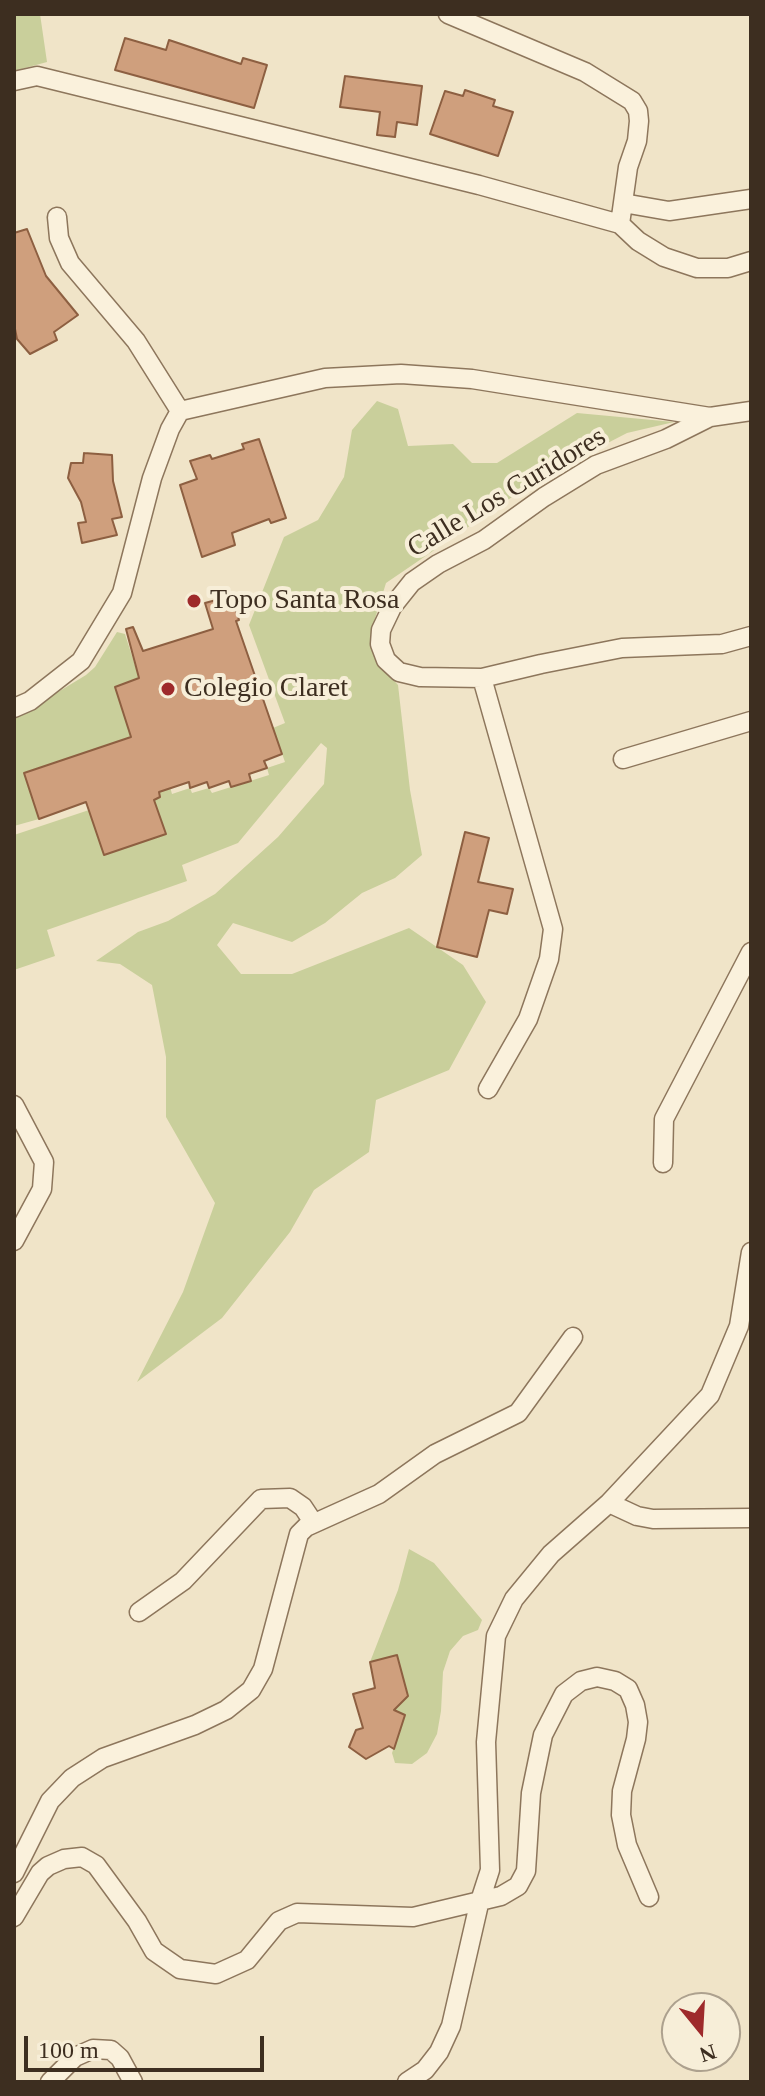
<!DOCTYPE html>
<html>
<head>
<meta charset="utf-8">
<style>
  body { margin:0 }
  #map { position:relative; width:765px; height:2096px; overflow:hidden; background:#f0e4c8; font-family:"Times New Roman",serif }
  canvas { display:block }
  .frame { position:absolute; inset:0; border:16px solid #3d2e20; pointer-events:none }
  .north { position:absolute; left:661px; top:1992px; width:80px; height:80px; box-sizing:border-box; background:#f7eed8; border:2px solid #ada18e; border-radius:50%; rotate:162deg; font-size:22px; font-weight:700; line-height:32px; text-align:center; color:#3d2e20 }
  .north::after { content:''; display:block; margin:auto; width:28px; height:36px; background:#9e2a2b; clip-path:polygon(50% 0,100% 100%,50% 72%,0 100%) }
  .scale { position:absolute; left:24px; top:2036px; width:240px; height:36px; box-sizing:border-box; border:4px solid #3d2e20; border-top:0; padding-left:10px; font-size:24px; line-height:28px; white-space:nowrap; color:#3d2e20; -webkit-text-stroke:6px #f7eed8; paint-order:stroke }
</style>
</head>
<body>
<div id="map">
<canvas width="765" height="2096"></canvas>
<div class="frame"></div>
<div class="north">N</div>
<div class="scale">100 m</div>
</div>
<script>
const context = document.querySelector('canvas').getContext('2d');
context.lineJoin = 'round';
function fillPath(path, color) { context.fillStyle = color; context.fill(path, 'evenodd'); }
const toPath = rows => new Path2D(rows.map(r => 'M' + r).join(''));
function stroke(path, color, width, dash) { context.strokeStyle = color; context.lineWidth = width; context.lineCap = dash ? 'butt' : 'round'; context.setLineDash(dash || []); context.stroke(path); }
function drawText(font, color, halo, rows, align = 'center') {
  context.font = font + ' "Times New Roman",serif'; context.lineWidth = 8; context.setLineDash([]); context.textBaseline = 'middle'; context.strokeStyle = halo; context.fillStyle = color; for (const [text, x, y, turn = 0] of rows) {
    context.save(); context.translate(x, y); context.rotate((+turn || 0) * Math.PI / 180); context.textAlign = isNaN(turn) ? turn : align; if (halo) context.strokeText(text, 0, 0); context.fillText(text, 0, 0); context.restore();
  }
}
fillPath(toPath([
  [14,14,40,14,47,62,14,71],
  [377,401,398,409,408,446,453,444,472,463,497,463,577,413,674,422,627,433,540,478,386,583,372,628,378,663,398,685,410,790,422,855,395,878,362,893,325,923,292,942,233,923,217,945,241,974,292,974,409,928,463,965,486,1002,449,1070,376,1100,369,1152,314,1190,290,1232,222,1318,137,1382,183,1292,215,1203,166,1117,166,1057,152,985,120,964,96,961,138,932,168,921,215,894,278,837,324,784,327,748,321,743,238,843,182,865,187,881,47,930,55,956,14,970,14,835,89,810,104,855,165,834,154,800,160,797,158,784,168,780,172,794,190,788,192,793,209,788,212,793,269,775,267,768,285,762,273,728,285,723,249,625,284,537,318,520,344,477,352,430],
  [117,632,125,634,139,678,115,687,133,744,113,743,24,773,39,819,14,826,14,715,40,703,86,675,95,667],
  [409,1549,434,1563,482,1620,478,1630,463,1636,450,1651,443,1672,441,1711,437,1734,427,1753,412,1764,395,1763,392,1753,405,1716,394,1710,396,1656,370,1662,398,1590]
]), '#c9cf9b');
const building = toPath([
  [125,38,166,50,169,40,241,64,243,58,267,65,254,108,115,70,125,38],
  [345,76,422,86,417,125,397,122,395,137,377,135,380,112,340,107,345,76],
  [465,90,495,100,493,106,513,112,498,156,430,134,445,91,463,96,465,90],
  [27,229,46,276,78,315,54,332,57,340,30,354,17,339,14,324,14,233,27,229],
  [259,439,286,518,271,523,269,519,232,533,235,545,202,557,180,485,197,479,190,461,210,455,212,459,244,449,242,444,259,439],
  [84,453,112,455,113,481,122,517,112,519,117,535,82,543,78,523,86,522,81,502,68,478,71,463,83,463,84,453],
  [231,596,239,620,236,621,282,754,264,761,267,768,249,774,251,781,231,787,229,781,209,788,207,782,190,788,189,782,159,792,160,797,154,800,166,834,104,855,86,802,39,819,24,773,131,737,115,687,139,678,126,629,133,627,143,651,213,629,205,603,231,596],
  [465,832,489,838,478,882,513,889,507,914,489,910,477,957,437,947,465,832],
  [397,1655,408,1696,394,1710,405,1715,394,1749,389,1746,366,1759,349,1747,356,1730,363,1728,353,1694,375,1688,370,1662,397,1655]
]);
fillPath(building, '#cf9f7d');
stroke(building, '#8d5f41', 2);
const minor = toPath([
  [448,14,585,72,632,101,638,111,639,121,637,141,628,167,620,224],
  [14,81,37,76,479,185,620,224,638,241,664,257,697,268,728,268,751,261],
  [623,203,669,211,751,199],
  [57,217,59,238,70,263,136,341,180,411],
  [751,411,710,417,666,439,596,465,544,497,484,540,438,564,412,582,392,607,381,630,380,644,386,660,399,672,420,677,482,678,541,664,622,648,722,644,751,636],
  [482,678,553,929,549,959,528,1019,488,1089],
  [14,708,30,701,81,661,122,593,152,478,170,429,180,411,325,378,401,374,472,379,710,417],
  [623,759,751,721],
  [14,1105,44,1162,42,1189,14,1241],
  [663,1163,664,1119,751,952],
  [609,1503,637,1516,653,1519,751,1518],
  [139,1612,183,1581,261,1499,290,1498,303,1507,313,1522],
  [14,1873,50,1801,72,1778,103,1758,195,1725,226,1710,251,1690,263,1669,299,1534,306,1527,379,1494,435,1454,518,1413,573,1337],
  [14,1917,40,1873,48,1866,64,1859,82,1857,96,1865,137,1921,154,1951,180,1969,216,1974,247,1960,279,1921,297,1913,413,1917,501,1896,518,1886,526,1871,531,1793,543,1735,564,1694,581,1681,597,1677,615,1681,628,1689,635,1705,638,1722,636,1739,622,1791,621,1815,627,1845,649,1897],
  [50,2082,75,2057,93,2049,111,2050,120,2058,133,2082],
  [407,2082,425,2070,439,2052,451,2026,479,1904,490,1870,486,1742,496,1636,514,1599,551,1554,609,1503,710,1395,739,1326,751,1252]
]);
stroke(minor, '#8d765c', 21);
stroke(minor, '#faf1dc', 18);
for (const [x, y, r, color] of [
  [194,601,8,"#9e2a2b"],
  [168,689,8,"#9e2a2b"]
]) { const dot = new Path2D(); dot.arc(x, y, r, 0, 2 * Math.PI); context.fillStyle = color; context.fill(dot); stroke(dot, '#f7eed8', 3); }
drawText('28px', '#3d2e20', '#f7eed8', [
  ["Calle Los Curidores",507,493,-31]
]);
drawText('28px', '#3d2e20', '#f7eed8', [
  ["Topo Santa Rosa",210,601],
  ["Colegio Claret",184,689]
], 'left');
</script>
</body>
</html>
